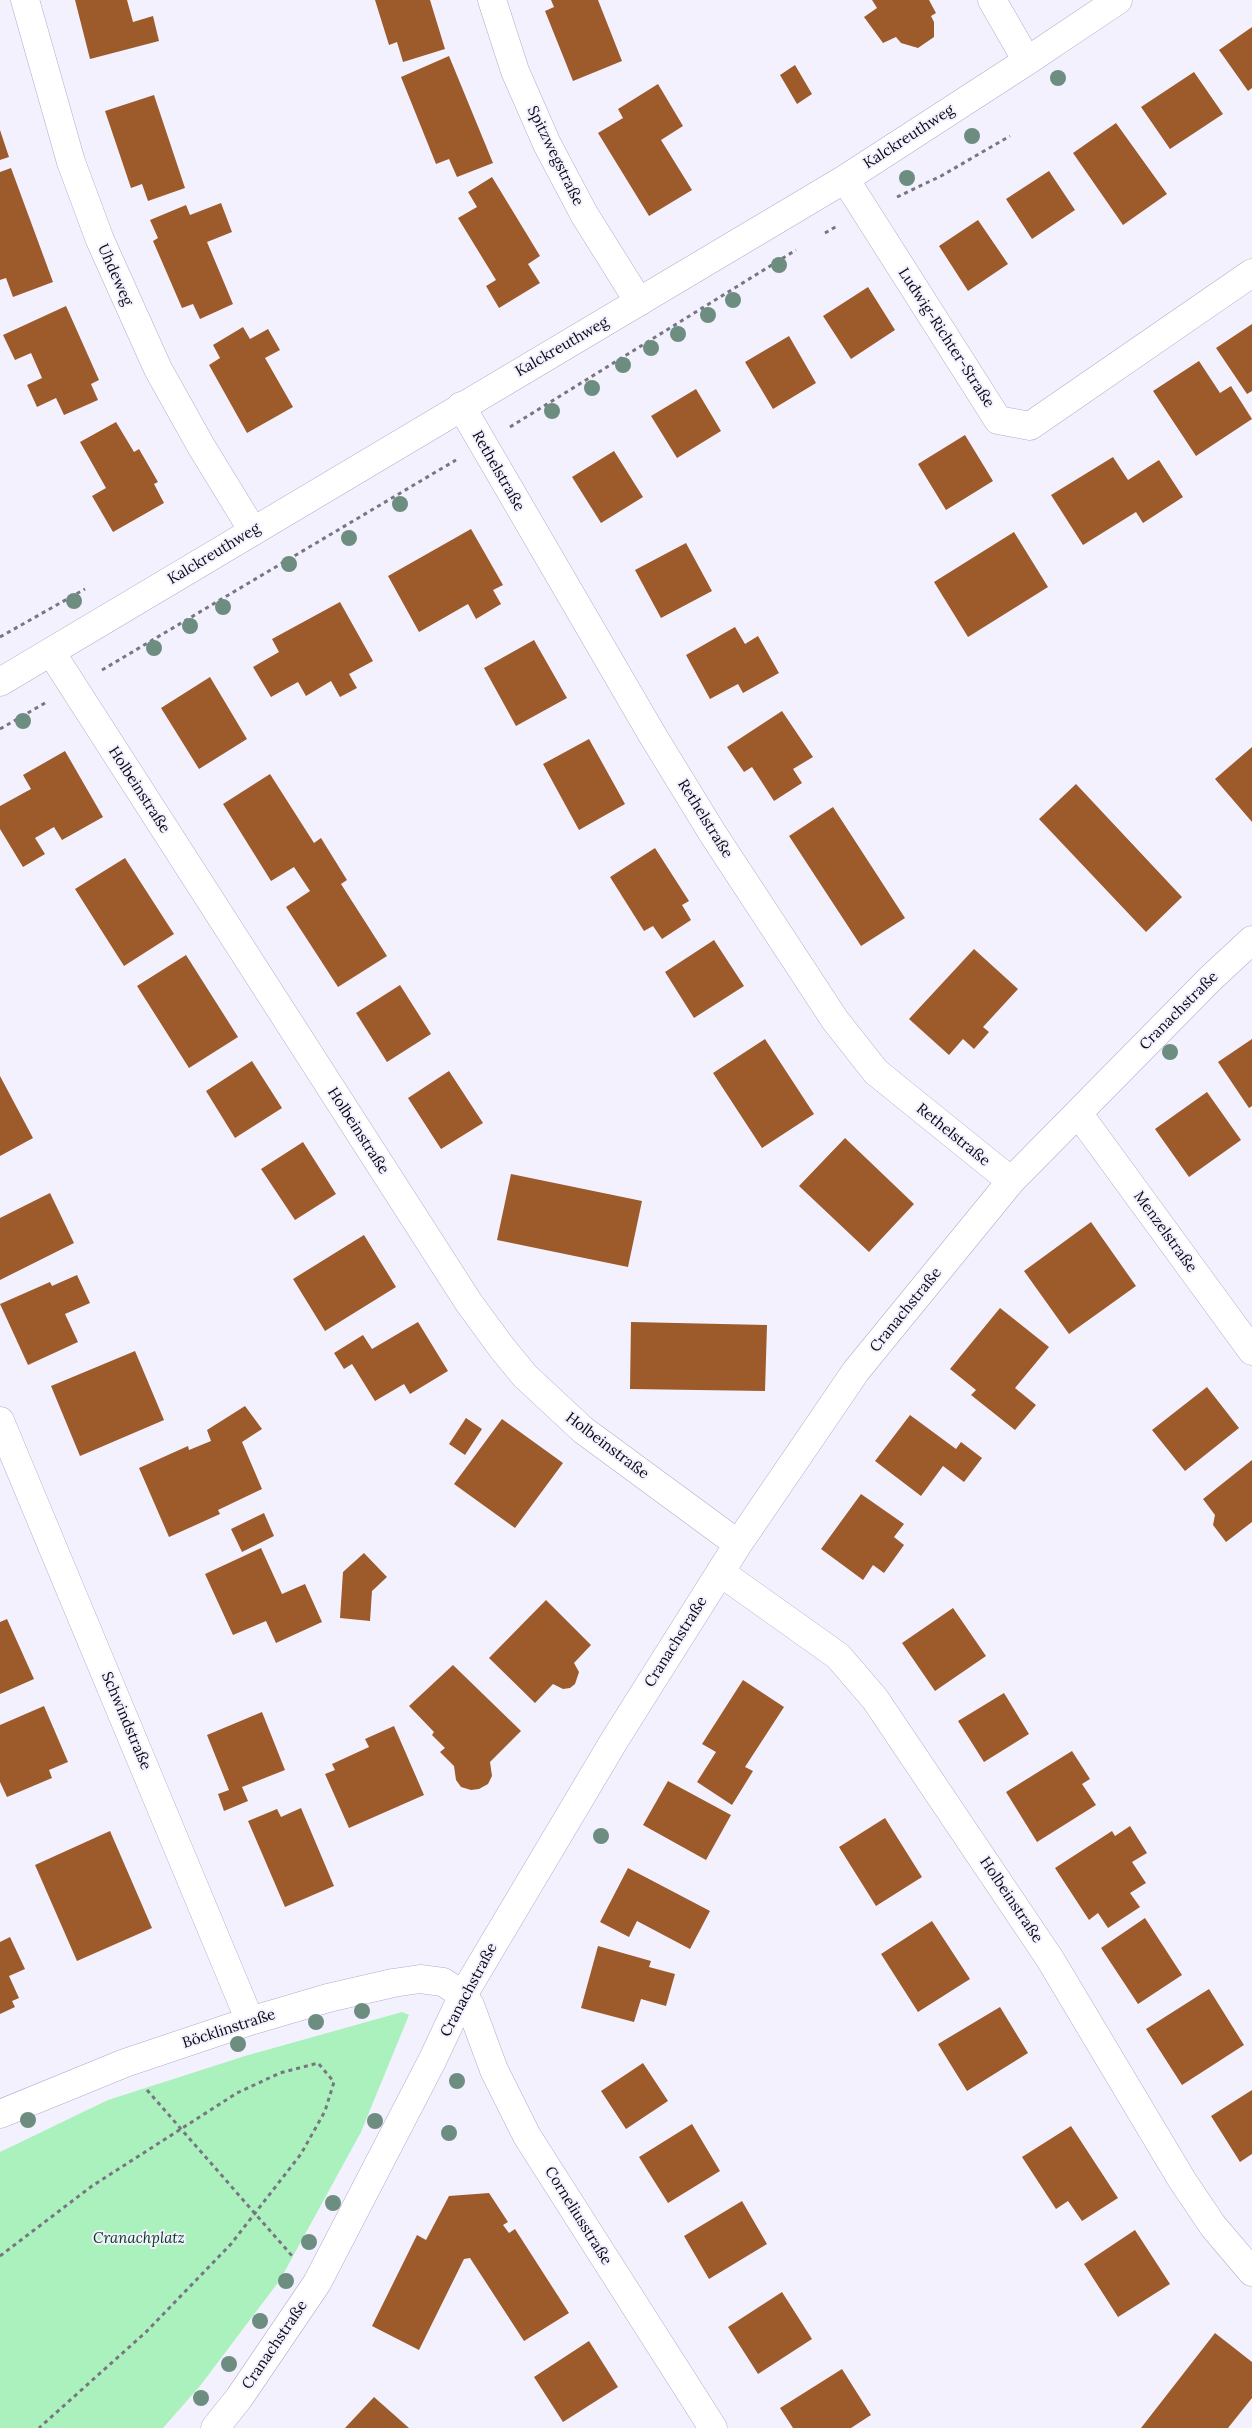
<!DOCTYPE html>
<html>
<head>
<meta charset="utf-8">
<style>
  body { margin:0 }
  canvas { display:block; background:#f4f1fe }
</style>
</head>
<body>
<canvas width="1252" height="2428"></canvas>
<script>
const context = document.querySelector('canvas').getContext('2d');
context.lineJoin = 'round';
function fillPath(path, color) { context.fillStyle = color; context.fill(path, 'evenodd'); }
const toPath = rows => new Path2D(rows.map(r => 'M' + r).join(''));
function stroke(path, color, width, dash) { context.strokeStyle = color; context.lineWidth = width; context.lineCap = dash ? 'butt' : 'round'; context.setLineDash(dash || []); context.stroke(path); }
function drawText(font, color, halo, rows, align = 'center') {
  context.font = font + ' Lora,serif'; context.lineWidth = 4; context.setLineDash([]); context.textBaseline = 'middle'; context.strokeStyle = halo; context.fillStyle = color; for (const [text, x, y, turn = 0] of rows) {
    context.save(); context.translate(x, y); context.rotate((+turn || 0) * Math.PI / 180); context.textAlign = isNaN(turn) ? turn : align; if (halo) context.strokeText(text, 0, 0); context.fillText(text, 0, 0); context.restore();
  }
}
fillPath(toPath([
  [402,2012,409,2015,361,2132,280,2280,200,2386,163,2428,0,2428,0,2152,108,2100,245,2056]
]), '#abf1bd');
fillPath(toPath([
  [75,0,127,0,133,22,153,16,159,41,90,59],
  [375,0,430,0,445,49,403,62,397,42,389,45],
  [551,0,598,0,622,61,573,81,545,11,554,7],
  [872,0,929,0,936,13,931,16,934,22,934,37,918,48,901,43,896,37,883,43,864,17,877,8],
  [1252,27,1252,88,1248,91,1219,50],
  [449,56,493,163,457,177,449,159,436,164,401,77],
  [795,65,812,94,797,104,780,75],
  [1194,72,1223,114,1170,149,1141,107],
  [658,84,683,126,661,140,692,190,649,216,598,133,623,118,618,109],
  [154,95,185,188,148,201,142,184,131,188,105,111],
  [1116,123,1167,194,1123,225,1073,153],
  [0,130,9,157,0,160],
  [11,168,53,282,13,297,6,278,0,280,0,172],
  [1049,171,1075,210,1032,239,1006,199],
  [492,177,540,256,528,264,540,283,499,308,486,286,496,280,458,218,477,207,468,192],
  [221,203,232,232,207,242,233,304,200,319,193,304,182,308,153,241,158,238,150,220,186,205,190,215],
  [978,220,1008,264,968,291,939,246],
  [868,287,895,330,851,359,823,316],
  [66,306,99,380,91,384,98,400,64,415,56,398,37,407,27,385,42,378,31,353,15,360,3,335],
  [1252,324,1252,391,1247,394,1216,348],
  [243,327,250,339,268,329,280,350,265,358,293,407,247,433,209,365,220,358,213,345],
  [789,336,816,383,773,409,745,362],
  [1199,361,1220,393,1231,386,1252,419,1196,456,1153,391],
  [696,389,721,431,677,458,651,416],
  [116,422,134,452,139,449,158,482,154,484,164,503,113,532,92,496,106,488,80,442],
  [965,435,993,481,946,510,918,464],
  [614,451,643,497,601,523,572,477],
  [1113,457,1128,480,1159,460,1183,497,1143,523,1136,512,1083,545,1051,495],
  [471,529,503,585,493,590,501,604,476,619,468,604,419,632,388,576],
  [1014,532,1048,587,968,637,934,582],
  [686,543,712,591,661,618,635,570],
  [340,602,373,661,349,674,357,688,340,697,331,681,306,696,298,682,271,697,253,667,279,652,272,639],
  [735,627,745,644,758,636,779,673,743,693,738,684,710,699,686,655],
  [534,640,567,698,516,726,484,668],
  [210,677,247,739,199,769,161,708],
  [782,711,813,757,793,769,802,783,774,801,752,767,744,772,727,747],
  [589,739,625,804,579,830,543,764],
  [1252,747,1252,822,1215,779],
  [65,751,103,817,62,840,54,827,35,838,45,854,23,867,0,829,0,806,31,789,23,775],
  [270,774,314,843,321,838,347,880,341,884,387,956,338,987,286,907,310,891,294,867,271,881,223,804],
  [1076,784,1182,897,1146,932,1039,819],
  [833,807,905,918,861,946,789,836],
  [655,848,689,901,682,905,691,920,662,939,653,926,644,931,610,877],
  [125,858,174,934,124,966,75,889],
  [714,940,744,986,694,1018,665,972],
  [974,949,1018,989,983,1027,989,1032,974,1049,963,1039,949,1055,909,1019],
  [186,955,238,1037,189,1068,137,986],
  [400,985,431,1034,387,1062,356,1013],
  [765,1039,814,1114,762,1148,713,1073],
  [1252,1039,1252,1106,1249,1108,1218,1062],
  [252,1061,282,1108,235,1138,206,1091],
  [449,1071,483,1123,441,1149,408,1098],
  [0,1076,33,1138,0,1156],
  [1207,1092,1241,1140,1189,1177,1155,1129],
  [845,1138,914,1204,869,1252,799,1186],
  [303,1142,336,1194,295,1220,261,1169],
  [511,1174,642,1201,628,1267,497,1240],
  [50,1193,74,1243,0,1280,0,1218],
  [1091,1222,1136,1286,1069,1334,1024,1271],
  [364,1235,396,1287,325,1331,293,1279],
  [77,1275,90,1303,65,1314,78,1342,28,1365,0,1304,50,1282,52,1286],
  [1000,1308,1049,1347,1015,1388,1036,1405,1015,1430,971,1395,976,1390,950,1369],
  [418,1322,448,1371,410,1394,404,1384,375,1401,352,1364,344,1369,334,1353,363,1335,372,1349],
  [631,1322,767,1325,765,1391,630,1389],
  [135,1351,164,1420,80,1456,51,1386],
  [1207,1387,1239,1428,1185,1471,1152,1430],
  [245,1406,262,1429,242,1442,262,1489,218,1510,220,1514,169,1537,139,1468,188,1446,189,1450,211,1441,207,1430],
  [910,1415,956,1449,961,1442,982,1458,964,1482,943,1466,921,1496,875,1461],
  [466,1418,482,1429,465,1455,449,1444],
  [502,1419,563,1463,515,1528,454,1484],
  [1252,1460,1252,1522,1226,1542,1213,1525,1215,1515,1203,1499],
  [861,1494,904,1524,894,1537,904,1545,884,1573,873,1565,863,1580,821,1549],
  [264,1513,274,1536,242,1552,231,1529],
  [261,1548,282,1594,305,1584,322,1622,276,1643,266,1621,233,1635,205,1574],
  [364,1553,387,1577,372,1591,370,1621,340,1618,343,1572],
  [546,1600,591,1645,574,1663,579,1672,575,1684,570,1688,563,1689,553,1684,535,1703,489,1658],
  [953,1608,986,1656,935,1691,902,1643],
  [7,1619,34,1679,0,1694,0,1622],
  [453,1665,521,1731,490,1762,492,1776,488,1784,479,1789,471,1790,461,1787,456,1780,454,1766,440,1752,445,1748,432,1735,434,1732,409,1706],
  [743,1680,784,1707,745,1767,753,1771,732,1805,697,1782,716,1752,702,1744],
  [1004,1693,1029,1734,984,1762,958,1721],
  [44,1706,68,1762,49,1770,52,1778,7,1797,0,1782,0,1725],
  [262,1712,285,1770,242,1787,248,1801,224,1811,218,1794,229,1790,207,1735],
  [394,1726,424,1795,349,1828,325,1774,335,1770,332,1764,369,1747,365,1739],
  [1072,1751,1090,1779,1082,1784,1096,1805,1037,1842,1006,1792],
  [668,1781,731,1815,706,1860,643,1825],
  [301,1808,334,1886,285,1907,248,1821,277,1809,281,1817],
  [885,1818,922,1877,876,1906,839,1847],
  [1130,1826,1147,1853,1132,1862,1146,1883,1130,1893,1140,1907,1108,1928,1098,1913,1089,1920,1055,1868,1112,1831,1115,1836],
  [110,1831,152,1928,77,1961,35,1865],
  [628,1868,710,1911,690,1949,637,1921,629,1937,600,1922],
  [1145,1918,1182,1975,1138,2004,1101,1948],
  [932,1921,970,1979,918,2012,881,1954],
  [10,1937,25,1969,9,1976,19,1998,12,2001,15,2007,0,2014,0,1942],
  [598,1946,651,1961,649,1967,675,1974,666,2006,641,1999,634,2022,581,2008],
  [1209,1989,1244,2045,1182,2085,1146,2029],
  [1000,2007,1028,2053,967,2091,938,2044],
  [643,2063,668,2101,626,2129,601,2091],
  [1252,2090,1252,2154,1240,2162,1211,2116],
  [692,2124,720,2171,668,2203,639,2157],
  [1071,2126,1118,2198,1082,2221,1068,2201,1056,2209,1022,2157],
  [489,2193,508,2222,503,2225,509,2233,515,2229,569,2313,524,2341,470,2258,464,2259,419,2350,372,2326,417,2235,426,2240,449,2196],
  [742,2201,767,2244,709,2279,684,2236],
  [1135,2230,1170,2284,1118,2317,1084,2264],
  [782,2292,812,2339,758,2374,728,2327],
  [1215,2333,1252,2362,1252,2398,1228,2428,1141,2428],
  [589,2341,618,2387,563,2422,534,2377],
  [842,2369,871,2415,851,2428,793,2428,780,2408],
  [374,2397,409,2428,345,2428]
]), '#9d5b2c');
const minor = toPath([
  [25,0,71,162,100,240,158,369,201,446,253,531],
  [492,0,515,71,547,144,584,214,639,302],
  [992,0,1027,61],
  [845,179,998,420,1030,426,1252,273],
  [461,406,653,736,713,834,835,1020,876,1072,1011,1181],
  [51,652,469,1303,502,1348,525,1376,583,1430,738,1544],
  [1078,1113,1252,1351],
  [0,1421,250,2021],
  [720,1572,838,1656,875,1699,1050,1959,1182,2180,1213,2226,1252,2272],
  [0,2114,125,2063,250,2021,328,1998,393,1983,420,1979,443,1982,463,1995,470,2005,494,2070,527,2136,713,2428],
  [215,2428,239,2398,317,2283,432,2061,463,1995,614,1741,738,1544,856,1371,1011,1181,1210,979,1252,940]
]);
const tertiary = toPath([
  [0,682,845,179,1027,61,1118,0]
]);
stroke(minor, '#b3abcb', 29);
stroke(tertiary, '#b3abcb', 29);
stroke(toPath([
  [897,197,941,176,1010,136],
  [825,233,837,226],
  [510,427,796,250],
  [0,637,85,589],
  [102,670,456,460],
  [0,729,45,703],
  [147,2090,293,2257],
  [0,2256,92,2186,237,2093,280,2073,318,2063,334,2082,325,2111,301,2154,231,2244,146,2332,39,2428]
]), '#797682', 3, [4, 4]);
stroke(minor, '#fff', 28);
stroke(tertiary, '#fff', 28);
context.fillStyle = '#6e8d81';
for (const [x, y] of [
  [1058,78],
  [972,136],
  [907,178],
  [779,265],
  [733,300],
  [708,315],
  [678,334],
  [651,348],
  [623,365],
  [592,388],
  [552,411],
  [400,504],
  [349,538],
  [289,564],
  [74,601],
  [223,607],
  [190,626],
  [154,648],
  [23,721],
  [1170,1052],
  [601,1836],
  [362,2011],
  [316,2022],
  [238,2044],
  [457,2081],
  [28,2120],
  [375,2121],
  [449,2133],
  [333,2203],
  [309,2242],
  [286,2281],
  [260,2321],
  [229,2364],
  [201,2398]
]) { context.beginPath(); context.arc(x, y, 8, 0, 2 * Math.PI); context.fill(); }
drawText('15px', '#0c0914', '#f4f1fe', [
  ["Kalckreuthweg",909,137,-33],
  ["Spitzwegstraße",555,156,64],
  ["Uhdeweg",115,275,66],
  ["Ludwig-Richter-Straße",946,338,57],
  ["Kalckreuthweg",562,347,-30],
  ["Rethelstraße",498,471,60],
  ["Kalckreuthweg",214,554,-31],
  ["Holbeinstraße",139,790,57],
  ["Rethelstraße",705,819,58],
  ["Cranachstraße",1179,1011,-45],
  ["Holbeinstraße",358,1131,57],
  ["Rethelstraße",953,1135,39],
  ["Menzelstraße",1165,1232,54],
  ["Cranachstraße",906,1310,-51],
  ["Holbeinstraße",607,1446,37],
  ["Cranachstraße",676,1642,-58],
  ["Schwindstraße",126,1721,67],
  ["Holbeinstraße",1011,1900,56],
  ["Cranachstraße",469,1990,-62],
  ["Böcklinstraße",229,2029,-18],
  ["Corneliusstraße",578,2216,58],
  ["Cranachstraße",275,2345,-56]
]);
drawText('italic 15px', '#003b1a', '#f4f1fe', [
  ["Cranachplatz",139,2239]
]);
</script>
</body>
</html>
